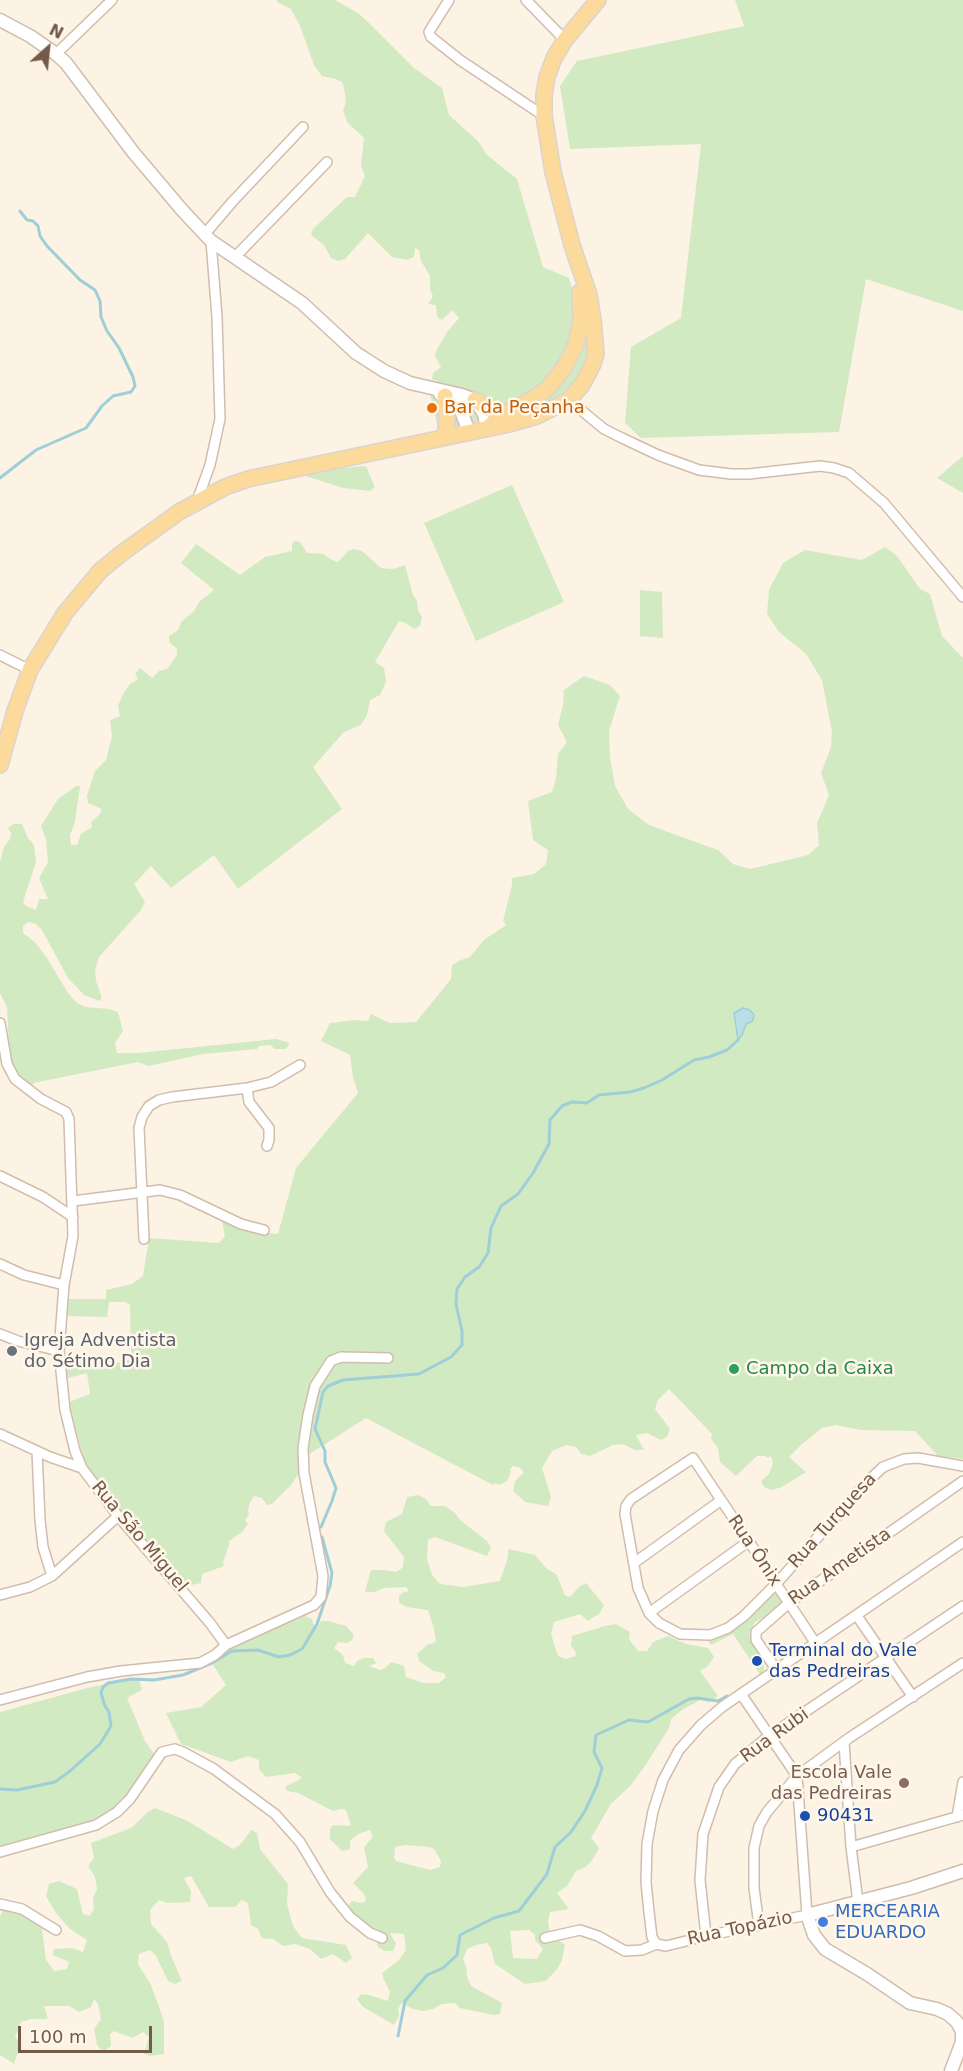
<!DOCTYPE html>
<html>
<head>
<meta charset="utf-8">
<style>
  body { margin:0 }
  #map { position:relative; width:963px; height:2071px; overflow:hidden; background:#fcf3e4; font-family:"DejaVu Sans",sans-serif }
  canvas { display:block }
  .north { position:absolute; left:18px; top:18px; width:60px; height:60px; -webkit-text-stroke:4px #fff7ea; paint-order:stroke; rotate:27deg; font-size:16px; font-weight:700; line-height:24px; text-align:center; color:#755949 }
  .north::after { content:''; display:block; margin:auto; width:21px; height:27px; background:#755949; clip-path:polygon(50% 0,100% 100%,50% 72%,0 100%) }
  .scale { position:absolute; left:18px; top:2026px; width:134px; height:27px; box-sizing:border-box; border:3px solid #755949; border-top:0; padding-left:8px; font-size:18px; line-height:21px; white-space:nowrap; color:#755949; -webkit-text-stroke:4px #fff7ea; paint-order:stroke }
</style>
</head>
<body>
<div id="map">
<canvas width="963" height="2071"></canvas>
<div class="north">N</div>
<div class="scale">100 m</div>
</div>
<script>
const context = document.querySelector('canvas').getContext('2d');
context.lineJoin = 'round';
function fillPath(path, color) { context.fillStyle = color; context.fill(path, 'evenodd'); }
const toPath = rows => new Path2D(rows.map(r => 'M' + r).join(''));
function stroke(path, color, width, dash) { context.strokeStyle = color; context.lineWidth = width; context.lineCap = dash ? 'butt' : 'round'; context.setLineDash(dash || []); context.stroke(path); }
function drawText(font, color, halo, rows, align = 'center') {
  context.font = font + ' "DejaVu Sans",sans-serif'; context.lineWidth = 5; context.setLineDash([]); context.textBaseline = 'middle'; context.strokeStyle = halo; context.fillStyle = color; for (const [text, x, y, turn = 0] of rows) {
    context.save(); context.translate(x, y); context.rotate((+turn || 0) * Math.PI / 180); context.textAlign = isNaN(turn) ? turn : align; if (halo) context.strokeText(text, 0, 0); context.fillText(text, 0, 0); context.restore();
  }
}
fillPath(toPath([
  [277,0,335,0,358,13,370,24,414,68,442,88,449,115,478,141,486,154,517,179,543,267,569,278,574,293,576,310,569,347,542,388,504,408,497,406,432,379,433,373,441,367,435,356,436,351,447,332,459,318,452,310,442,320,437,317,436,305,428,304,433,296,430,290,430,276,421,261,419,250,415,248,414,257,407,260,392,257,368,233,345,259,338,261,331,258,324,245,311,235,313,229,347,197,355,197,365,176,361,166,364,138,347,122,343,110,346,102,343,83,336,79,322,76,314,65,300,26,291,9,277,2],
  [735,0,963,0,963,311,866,279,839,432,641,438,625,423,631,347,681,318,701,144,570,149,560,86,577,61,744,26],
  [587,327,592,355,571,389,555,400,534,405],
  [429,388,508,420,439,434],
  [963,456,963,493,937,478],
  [366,466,375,487,370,491,343,488,293,472],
  [512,485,564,602,476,641,424,523],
  [294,541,300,542,307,553,324,554,330,559,338,562,348,551,354,549,362,551,381,568,393,569,405,565,413,595,417,601,418,610,422,617,420,626,414,629,406,623,399,621,375,662,384,668,386,682,380,695,370,700,367,715,361,725,344,732,313,767,342,809,238,889,214,855,171,888,151,866,134,884,145,902,141,910,99,957,95,970,96,981,102,998,99,1001,84,995,68,978,42,930,36,924,28,922,23,926,23,933,35,942,47,958,68,993,77,1003,85,1007,109,1009,118,1012,123,1031,115,1043,117,1053,138,1053,276,1039,290,1043,286,1049,275,1049,270,1045,259,1046,257,1049,203,1054,148,1066,138,1062,33,1083,34,1084,27,1086,19,1085,10,1064,7,1007,0,993,0,862,4,847,10,839,11,833,8,828,14,824,22,824,28,838,34,845,36,862,23,902,26,906,36,910,39,899,48,899,39,878,48,862,46,839,41,826,58,799,76,786,80,786,75,822,70,835,71,845,77,845,81,834,92,827,91,822,100,814,102,809,88,803,87,796,95,771,106,760,112,736,110,720,120,716,118,706,123,694,130,684,138,679,135,674,140,668,152,678,159,671,167,669,177,655,177,649,169,642,169,636,178,630,181,622,194,611,199,602,214,590,181,563,196,544,240,575,265,557,292,551,292,544],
  [885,547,897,556,920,589,930,594,942,636,963,658,963,1459,938,1456,915,1431,860,1430,836,1425,822,1428,801,1445,789,1457,806,1472,782,1487,772,1490,764,1487,761,1481,769,1474,773,1463,771,1456,768,1458,765,1456,757,1456,736,1476,720,1462,718,1448,711,1439,712,1434,669,1389,658,1400,655,1409,670,1429,667,1437,661,1440,647,1433,636,1435,644,1450,635,1450,623,1444,613,1445,590,1456,581,1454,576,1447,566,1445,552,1451,542,1468,551,1497,548,1506,525,1502,513,1491,515,1481,524,1472,519,1467,513,1466,510,1469,511,1472,507,1481,499,1485,495,1483,493,1485,366,1418,300,1460,301,1470,291,1485,272,1504,267,1505,262,1498,254,1496,250,1502,248,1510,249,1515,245,1520,248,1524,242,1532,229,1541,229,1545,223,1562,224,1566,202,1574,201,1583,186,1586,98,1484,85,1464,69,1402,90,1394,87,1373,68,1378,66,1367,98,1356,104,1362,111,1365,131,1359,130,1305,125,1302,109,1302,107,1317,67,1316,67,1299,106,1299,106,1290,132,1284,143,1276,149,1238,219,1243,225,1236,222,1222,249,1231,278,1234,296,1168,358,1093,353,1077,350,1055,321,1041,330,1023,355,1020,368,1021,371,1014,390,1023,416,1022,451,979,452,965,461,960,470,957,484,940,506,925,503,921,512,885,512,878,534,874,546,864,548,850,533,840,528,801,552,792,556,778,558,754,567,742,558,725,563,705,564,690,584,676,610,685,620,696,609,731,610,758,615,786,628,809,649,825,718,850,733,864,750,869,808,855,819,845,817,823,829,795,821,773,831,747,832,732,822,680,806,654,779,632,767,614,769,590,783,563,805,550,862,560],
  [640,590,662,592,663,638,640,636],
  [418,1495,426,1499,431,1506,445,1506,455,1513,460,1520,487,1541,491,1548,487,1556,435,1537,428,1540,427,1559,432,1575,440,1584,463,1587,500,1581,508,1557,508,1549,535,1555,547,1569,556,1574,565,1595,570,1597,579,1587,586,1583,604,1605,600,1613,588,1621,580,1614,554,1622,551,1634,558,1656,566,1659,576,1656,575,1651,571,1646,572,1636,605,1626,616,1624,630,1632,629,1639,638,1651,647,1651,653,1642,668,1636,686,1644,708,1648,714,1657,707,1667,700,1671,718,1696,708,1703,702,1699,682,1710,671,1719,669,1728,647,1763,631,1785,611,1804,591,1838,599,1848,593,1859,586,1867,576,1871,567,1886,557,1893,569,1909,550,1912,548,1922,550,1933,565,1945,562,1960,558,1968,546,1981,525,1984,495,1964,491,1948,487,1943,476,1945,467,1949,463,1959,467,1969,466,1974,471,1986,502,2003,500,2014,493,2015,460,2008,455,2003,442,2004,433,2009,423,2011,413,2009,401,2003,398,2009,399,2016,394,2025,363,2007,357,1999,361,1994,369,1995,388,2001,390,1992,384,1980,382,1973,398,1961,406,1950,404,1934,390,1933,396,1944,393,1951,384,1951,377,1946,377,1937,381,1931,366,1930,352,1926,355,1918,347,1907,352,1901,363,1903,366,1900,364,1894,353,1883,368,1867,364,1847,373,1837,370,1830,358,1834,350,1841,350,1849,342,1851,330,1839,330,1829,333,1825,351,1826,346,1810,341,1809,333,1811,298,1793,287,1791,285,1787,302,1778,295,1773,266,1777,259,1769,259,1760,248,1756,231,1762,181,1744,166,1713,201,1707,226,1685,212,1663,229,1648,305,1616,312,1619,313,1624,317,1628,321,1621,328,1621,346,1626,353,1634,353,1639,348,1643,338,1642,334,1648,343,1655,345,1663,354,1666,357,1661,364,1658,373,1658,376,1663,369,1666,380,1670,385,1668,391,1662,404,1666,406,1677,424,1683,439,1683,446,1677,444,1673,433,1671,419,1661,417,1654,427,1645,436,1642,434,1629,428,1610,407,1607,399,1603,399,1596,402,1593,409,1591,406,1587,384,1588,375,1592,365,1592,371,1570,383,1570,397,1572,403,1567,404,1557,384,1531,386,1522,402,1514,407,1497],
  [405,1845,429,1847,434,1849,441,1861,440,1867,430,1870,396,1861,394,1857,395,1847],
  [529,1930,535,1935,535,1940,543,1949,537,1959,513,1958,510,1931],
  [773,1593,781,1596,784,1604,778,1610,755,1622,749,1634,763,1661,764,1669,761,1676,733,1634,711,1645,707,1639,738,1628],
  [131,1679,139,1679,142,1690,127,1698,145,1741,154,1754,134,1787,117,1806,99,1819,67,1831,0,1849,0,1712,87,1688],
  [155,1808,186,1820,233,1849,240,1845,251,1830,257,1833,260,1849,288,1884,287,1904,293,1926,302,1938,346,1945,352,1958,346,1963,333,1954,321,1959,310,1949,295,1944,283,1946,273,1939,262,1938,258,1929,251,1925,248,1903,242,1900,235,1907,209,1907,191,1876,184,1878,191,1891,190,1902,167,1903,159,1900,150,1910,151,1924,167,1942,172,1958,182,1981,175,1984,168,1981,156,1956,150,1950,139,1954,138,1964,151,1985,164,2021,164,2054,150,2056,144,2054,149,2037,143,2032,132,2038,114,2031,110,2034,111,2046,103,2052,97,2045,94,2029,101,2019,98,2004,94,1999,91,2007,79,2012,69,2006,44,2006,48,2019,31,2019,21,2022,15,2037,21,2044,14,2064,0,2055,0,1916,3,1910,19,1914,42,1928,46,1960,54,1971,67,1969,69,1962,53,1955,54,1949,72,1948,83,1952,87,1940,70,1929,56,1913,46,1896,49,1884,59,1881,77,1889,83,1914,90,1916,94,1909,93,1898,97,1889,95,1877,88,1866,94,1858,91,1843,131,1828,148,1812]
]), '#d2eac2');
const water = toPath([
  [743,1008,750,1010,754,1015,753,1021,746,1024,742,1035,738,1040,734,1013,743,1008]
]);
fillPath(water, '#b8dfe6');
stroke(water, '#9eced8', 1.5);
stroke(toPath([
  [0,478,36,450,86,428,102,406,113,396,131,392,135,386,133,377,119,348,107,331,101,317,100,301,95,290,80,280,47,246,40,236,38,226,33,221,27,220,20,211],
  [321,1527,332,1501,336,1488,325,1462,325,1451,315,1429,323,1392,328,1386,343,1380,419,1374,451,1357,462,1345,462,1331,456,1304,457,1289,465,1277,479,1267,488,1253,491,1228,501,1206,518,1194,533,1173,549,1144,550,1120,562,1106,572,1102,587,1103,599,1095,630,1092,644,1088,662,1080,694,1060,709,1057,727,1050,738,1040],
  [0,1789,17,1790,55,1782,70,1771,100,1744,111,1726,109,1712,105,1706,101,1693,103,1687,108,1683,131,1679,154,1680,183,1675,212,1663,232,1651,258,1650,279,1657,290,1655,302,1649,317,1624,330,1586,332,1573,322,1537],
  [398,2036,405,2001,427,1975,443,1968,457,1955,460,1935,494,1918,519,1911,547,1874,555,1847,571,1832,585,1811,597,1785,602,1768,594,1752,596,1735,629,1720,648,1722,689,1699,697,1698,718,1701,727,1696]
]), '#9eced8', 3);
const minor = toPath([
  [449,0,432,27,429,32,431,37,460,60,544,116],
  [526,0,565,40],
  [56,54,112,0],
  [204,235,233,201,303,127],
  [235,257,327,162],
  [569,400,604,429,622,438,658,455,699,470,731,474,749,474,820,466,834,468,849,473,884,503,963,597],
  [197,501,210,465,220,419,217,317,211,241],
  [0,655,30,670],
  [0,1023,7,1064,15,1079,41,1099,66,1112,69,1119,73,1236,64,1285,59,1351,65,1410,75,1451,82,1468,118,1516,210,1623,226,1645],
  [247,1088,249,1102,269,1128,269,1140,267,1146],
  [0,1176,43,1197,73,1217],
  [73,1201,160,1190,180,1195,241,1224,264,1230],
  [144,1239,139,1128,142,1117,149,1106,159,1100,172,1097,247,1088,271,1082,300,1065],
  [0,1264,24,1275,64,1285],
  [0,1334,18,1341,59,1351],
  [0,1434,50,1457,82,1468],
  [37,1451,40,1520,43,1547,52,1576],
  [634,1563,720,1501],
  [0,1595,30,1587,52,1576,118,1516],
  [649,1613,749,1541],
  [857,1616,913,1697],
  [816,1644,789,1603,776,1584,762,1561,693,1458,631,1499,626,1506,625,1514,638,1588,649,1613,659,1623,680,1634,710,1635,728,1628,744,1616,776,1584,867,1482,883,1467,904,1459,918,1458,963,1466],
  [776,1669,756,1640,756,1632,789,1603,963,1481],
  [0,1700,87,1677,121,1671,200,1663,215,1655,226,1645,314,1605,321,1597,323,1576,304,1473,303,1448,308,1415,315,1386,331,1361,341,1357,388,1358],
  [844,1742,851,1847,858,1902],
  [957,1817,963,1782],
  [851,1847,963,1815],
  [0,1852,96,1825,117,1812,130,1799,162,1752,175,1749,183,1752,214,1769,275,1814,300,1842,330,1892,350,1917,370,1933,382,1938],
  [0,1904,22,1909,56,1930],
  [759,1926,754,1888,754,1848,759,1826,767,1812,797,1776,849,1738,963,1663],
  [706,1936,700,1880,703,1834,719,1787,735,1764,769,1736,963,1606],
  [545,1938,580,1930,598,1936,625,1951,642,1950,656,1944],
  [656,1944,652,1937,649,1912,646,1882,647,1844,653,1811,663,1780,679,1750,701,1725,722,1707,963,1542],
  [656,1944,666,1946,706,1936,807,1915,797,1776,741,1694]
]);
const tertiary = toPath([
  [0,20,30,36,56,54,66,63,133,152,182,210,211,241,302,303,356,353,384,371,410,383,462,395,475,400,484,414,487,428],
  [440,394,454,403,461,411,469,432],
  [951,2071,962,2042,962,2031,957,2022,948,2014,937,2009,910,2003,867,1974,825,1949,814,1935,807,1915,911,1888,963,1871]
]);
const primary = toPath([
  [445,396,447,420,445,436],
  [475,400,502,416],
  [490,426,502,416,531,400,547,389,564,368,576,344,581,320,580,292],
  [0,765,15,711,30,670,65,613,100,571,122,553,179,512,225,487,248,479,509,424,537,416,569,400,582,385,593,364,596,354,593,320,589,295,572,245,553,172,544,116,544,95,547,77,554,58,565,40,598,0]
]);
stroke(minor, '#d0bdad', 12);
stroke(tertiary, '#d0bdad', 15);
stroke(primary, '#dbd4d0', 18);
stroke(minor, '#fff', 9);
stroke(tertiary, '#fff', 12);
stroke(primary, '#fcda9b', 15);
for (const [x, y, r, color] of [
  [432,408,6,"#e8710a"],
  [12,1351,6,"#6b7280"],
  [734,1369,6,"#2e9e5b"],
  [757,1661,6,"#1a4fb4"],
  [904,1783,6,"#8d6e63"],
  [805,1816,6,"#1a4fb4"],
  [823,1922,6,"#3f7fe0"]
]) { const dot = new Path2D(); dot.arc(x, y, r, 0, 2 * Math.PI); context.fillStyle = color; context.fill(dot); stroke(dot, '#fff7ea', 2); }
drawText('18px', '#c56008', '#fff7ea', [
  ["Bar da Peçanha",444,408]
], 'left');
drawText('18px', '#5b616d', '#fff7ea', [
  ["Igreja Adventista",24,1341],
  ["do Sétimo Dia",24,1362]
], 'left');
drawText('18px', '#27864d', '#fff7ea', [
  ["Campo da Caixa",746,1369]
], 'left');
drawText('18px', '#755949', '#fff7ea', [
  ["Rua Turquesa",833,1521,-48],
  ["Rua São Miguel",139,1537,50],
  ["Rua Ônix",754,1551,56],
  ["Rua Ametista",840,1567,-35],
  ["Rua Rubi",775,1736,-36],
  ["Rua Topázio",740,1929,-12]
]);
drawText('18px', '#164399', '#fff7ea', [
  ["Terminal do Vale",769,1651],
  ["das Pedreiras",769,1672],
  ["90431",817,1816]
], 'left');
drawText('18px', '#785e54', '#fff7ea', [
  ["Escola Vale",892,1773],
  ["das Pedreiras",892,1794]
], 'right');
drawText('18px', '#366cbe', '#fff7ea', [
  ["MERCEARIA",835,1912],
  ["EDUARDO",835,1933]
], 'left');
</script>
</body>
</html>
